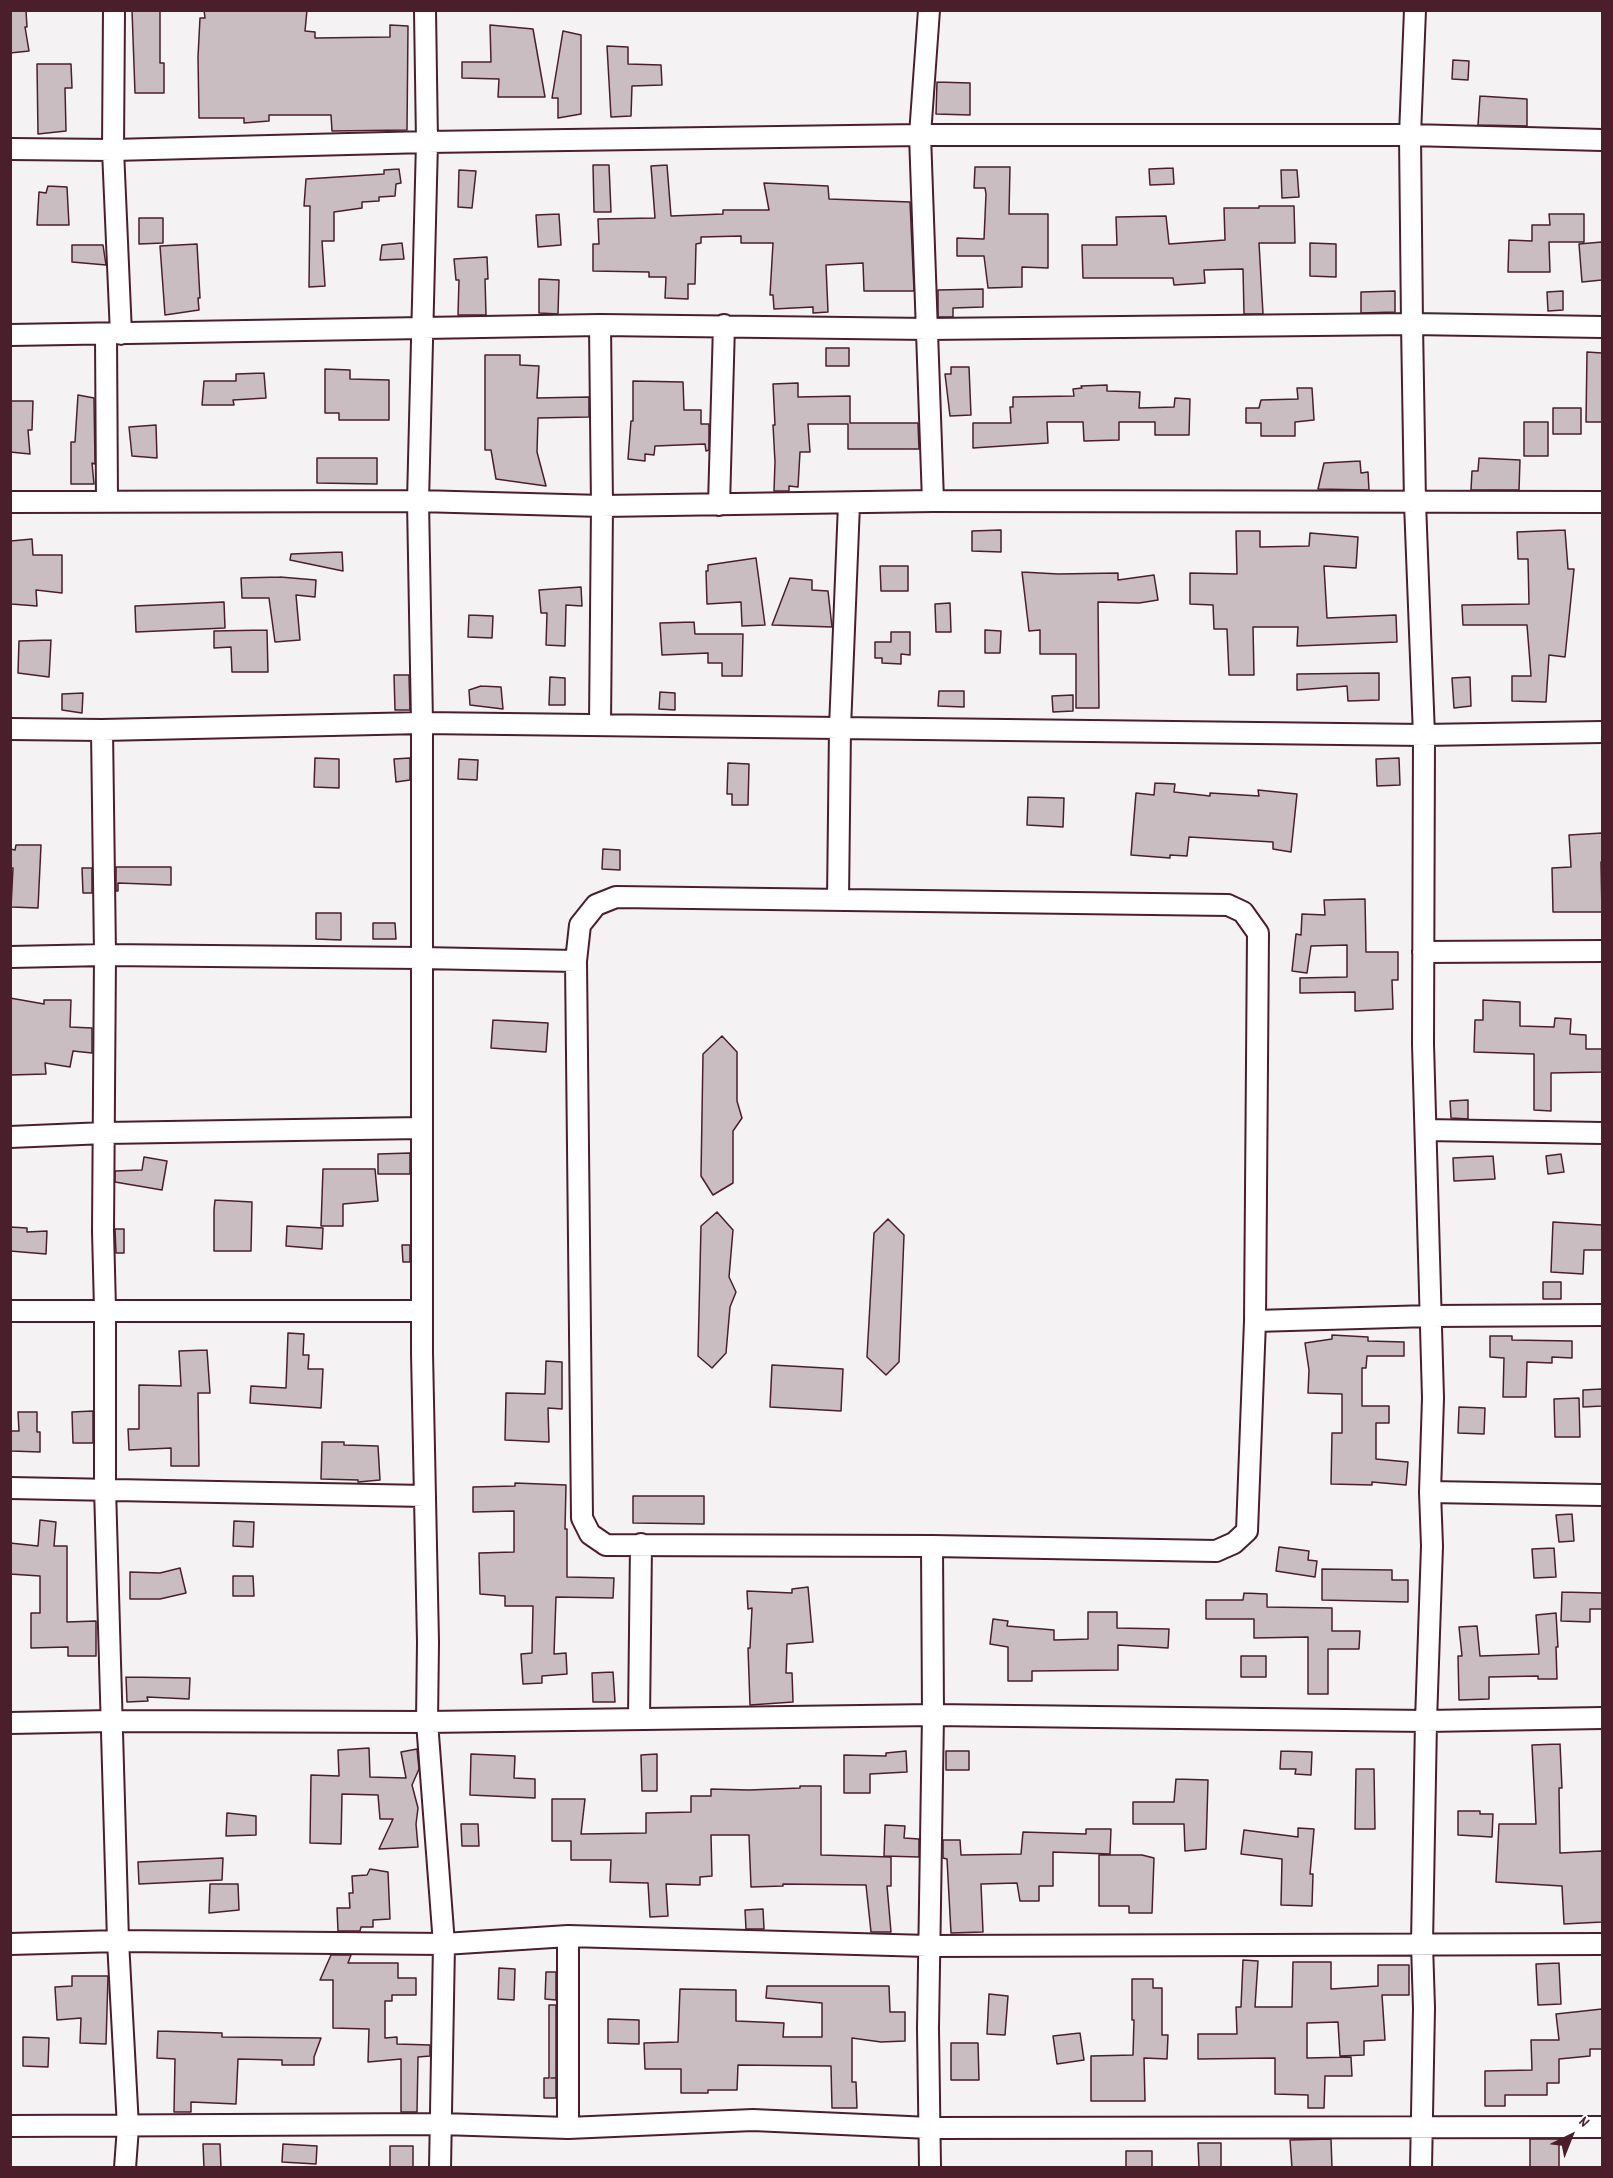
<!DOCTYPE html>
<html>
<head>
<meta charset="utf-8">
<style>
  body { margin:0 }
  #map { position:relative; width:1613px; height:2178px; overflow:hidden; background:#f4f2f2; font-family:Dekko,sans-serif }
  canvas { display:block }
  .frame { position:absolute; inset:0; border:12px solid #4a1f2b; pointer-events:none }
  .north { position:absolute; left:1541px; top:2106px; width:60px; height:60px; -webkit-text-stroke:4px #fff; paint-order:stroke; rotate:43deg; font-size:16px; font-weight:700; line-height:24px; text-align:center; color:#4a1f2b }
  .north::after { content:''; display:block; margin:auto; width:21px; height:27px; background:#4a1f2b; clip-path:polygon(50% 0,100% 100%,50% 72%,0 100%) }
</style>
</head>
<body>
<div id="map">
<canvas width="1613" height="2178"></canvas>
<div class="frame"></div>
<div class="north">N</div>
</div>
<script>
const context = document.querySelector('canvas').getContext('2d');
context.lineJoin = 'round';
function fillPath(path, color) { context.fillStyle = color; context.fill(path, 'evenodd'); }
const toPath = rows => new Path2D(rows.map(r => 'M' + r).join(''));
function stroke(path, color, width, dash) { context.strokeStyle = color; context.lineWidth = width; context.lineCap = dash ? 'butt' : 'round'; context.setLineDash(dash || []); context.stroke(path); }
const building = toPath([
  [10,10,26,11,27,27,25,27,29,51,10,53,10,10],
  [132,10,160,10,160,63,164,63,164,93,135,93,132,10],
  [204,10,307,10,305,31,315,32,315,38,390,37,390,25,408,26,407,130,332,131,331,115,269,115,269,121,244,123,244,118,199,118,198,57,200,18,205,18,204,10],
  [490,25,533,29,545,97,498,97,499,79,462,78,462,62,491,62,490,25],
  [563,31,581,35,581,114,558,118,558,98,552,98,563,31],
  [607,46,628,47,628,64,661,65,662,85,632,86,631,116,611,117,607,46],
  [1453,60,1469,61,1468,80,1452,79,1453,60],
  [37,64,71,64,72,88,65,88,66,131,38,134,37,64],
  [937,82,970,83,970,115,936,114,937,82],
  [1480,96,1527,99,1527,126,1478,125,1480,96],
  [593,165,609,165,611,212,594,212,593,165],
  [667,165,671,216,723,214,723,210,769,210,764,183,828,186,829,199,910,202,914,291,864,291,863,263,826,265,828,312,813,313,813,307,774,309,773,295,770,295,773,243,741,243,741,236,701,237,701,243,696,244,695,284,688,284,688,299,665,298,666,277,649,277,649,272,593,271,593,244,599,244,598,219,655,218,651,166,667,165],
  [975,167,1010,167,1009,214,1048,214,1048,268,1022,267,1022,287,988,288,984,256,957,256,957,238,984,239,986,194,985,188,974,188,975,167],
  [1173,168,1174,184,1150,185,1149,169,1173,168],
  [399,169,401,183,396,184,395,196,379,197,379,201,362,202,362,208,334,212,334,241,322,241,325,286,309,287,310,206,304,206,306,179,384,174,384,170,399,169],
  [459,170,476,171,472,208,458,207,459,170],
  [1281,170,1297,170,1299,197,1282,198,1281,170],
  [48,186,67,187,69,225,37,225,39,192,46,193,48,186],
  [1259,206,1294,206,1295,243,1259,243,1263,314,1244,314,1243,269,1204,270,1205,283,1174,285,1173,278,1083,278,1082,245,1117,245,1116,217,1166,216,1169,244,1225,240,1224,208,1259,208,1259,206],
  [559,214,561,245,538,247,536,215,559,214],
  [1549,214,1584,214,1584,242,1549,242,1550,272,1508,272,1509,240,1532,241,1532,225,1550,225,1549,214],
  [139,218,163,218,163,243,139,244,139,218],
  [1602,242,1602,280,1582,282,1579,244,1602,242],
  [402,243,404,259,380,260,382,245,402,243],
  [1310,243,1336,244,1336,277,1310,276,1310,243],
  [197,244,200,298,198,298,199,310,165,315,160,246,197,244],
  [72,245,103,245,106,265,72,262,72,245],
  [487,257,488,279,485,279,486,315,458,315,459,280,456,280,454,259,487,257],
  [539,279,559,280,558,314,539,313,539,279],
  [983,289,983,307,953,308,953,317,938,317,938,290,983,289],
  [1395,291,1395,312,1361,313,1361,292,1395,291],
  [1563,291,1563,310,1548,311,1547,292,1563,291],
  [826,348,849,348,849,366,826,366,826,348],
  [1587,352,1602,353,1602,422,1586,422,1587,352],
  [485,355,520,355,520,365,539,366,537,398,589,397,589,417,538,418,537,452,546,486,496,479,491,450,485,450,485,355],
  [951,367,969,367,971,415,950,416,945,374,951,374,951,367],
  [325,369,350,370,350,379,389,380,389,420,339,420,339,413,325,413,325,369],
  [264,373,266,398,233,400,234,405,202,405,204,381,236,381,236,374,264,373],
  [633,381,683,382,684,410,701,410,701,424,709,424,709,450,706,451,705,444,655,446,654,455,645,454,645,461,628,459,631,421,633,421,633,381],
  [798,383,798,397,850,396,850,423,918,423,919,449,848,449,848,424,808,424,810,452,800,452,798,487,789,486,789,491,774,491,775,462,773,425,775,425,773,384,798,383],
  [1107,385,1107,391,1140,392,1139,408,1174,407,1175,398,1190,399,1189,435,1155,435,1155,422,1119,422,1119,440,1084,441,1083,422,1047,422,1048,443,973,448,973,423,1011,423,1010,407,1013,407,1013,397,1074,396,1073,389,1082,388,1081,386,1107,385],
  [1297,388,1312,388,1314,420,1295,422,1295,436,1261,436,1261,423,1246,423,1246,408,1259,408,1261,400,1298,399,1297,388],
  [78,395,94,398,95,464,92,463,94,484,71,484,71,442,75,442,78,395],
  [10,401,33,401,32,430,28,430,30,454,10,452,10,401],
  [1553,408,1581,408,1581,434,1553,434,1553,408],
  [1524,422,1548,422,1548,456,1524,456,1524,422],
  [156,425,157,458,132,456,129,427,156,425],
  [317,458,377,458,377,484,317,483,317,458],
  [1479,458,1520,460,1519,490,1471,490,1472,471,1478,471,1479,458],
  [1360,461,1361,473,1368,472,1369,490,1318,489,1324,463,1360,461],
  [1001,530,1001,552,972,551,972,531,1001,530],
  [1565,530,1568,569,1574,569,1565,657,1549,655,1546,702,1512,701,1512,676,1531,676,1527,625,1463,625,1462,605,1529,604,1528,559,1518,559,1517,532,1565,530],
  [1236,531,1260,531,1260,547,1309,546,1310,533,1358,537,1356,568,1324,566,1327,618,1396,615,1397,642,1297,646,1298,627,1253,627,1254,675,1229,675,1227,629,1214,629,1213,605,1190,604,1190,573,1237,574,1236,531],
  [32,539,33,555,62,555,62,593,36,590,37,606,11,604,11,541,32,539],
  [342,552,343,571,290,560,291,554,342,552],
  [756,558,765,625,742,626,741,602,707,604,706,571,708,571,708,565,756,558],
  [880,566,908,566,908,591,881,591,880,566],
  [1022,572,1058,574,1118,573,1118,580,1154,575,1158,600,1139,603,1098,602,1099,708,1076,708,1076,654,1040,654,1040,630,1029,631,1022,572],
  [280,577,316,580,315,597,296,595,300,640,275,642,269,598,242,598,241,578,280,577],
  [790,578,812,580,812,590,828,591,832,627,772,625,790,578],
  [581,587,582,606,566,605,565,646,546,645,547,613,541,613,539,590,581,587],
  [224,602,225,628,136,632,135,606,224,602],
  [950,603,951,632,936,632,935,604,950,603],
  [469,615,493,616,492,638,468,637,469,615],
  [694,622,695,634,743,634,742,676,722,676,722,663,708,663,708,653,662,655,660,623,694,622],
  [267,630,268,672,232,672,231,647,214,648,214,631,267,630],
  [985,630,1001,631,1000,653,985,653,985,630],
  [891,632,910,632,910,655,901,654,901,664,882,663,882,658,875,658,875,642,891,642,891,632],
  [51,640,49,677,18,673,19,641,51,640],
  [1379,673,1379,700,1348,701,1347,686,1297,690,1297,674,1379,673],
  [394,675,409,675,410,710,395,710,394,675],
  [550,677,565,678,565,705,549,705,550,677],
  [1470,677,1471,706,1454,708,1452,678,1470,677],
  [481,686,501,687,503,709,470,705,469,690,481,686],
  [939,691,964,691,964,707,938,706,939,691],
  [660,692,675,693,675,710,659,709,660,692],
  [83,693,82,713,62,710,62,694,83,693],
  [1073,695,1073,711,1053,712,1052,696,1073,695],
  [315,758,339,759,339,788,314,787,315,758],
  [410,758,410,780,396,782,394,759,410,758],
  [1399,758,1400,785,1377,786,1376,759,1399,758],
  [459,759,478,760,477,780,458,779,459,759],
  [728,763,749,764,748,805,732,805,732,794,727,794,728,763],
  [1155,783,1175,784,1174,792,1210,796,1210,793,1259,796,1258,790,1297,794,1291,852,1273,849,1273,842,1189,837,1187,856,1170,855,1170,858,1131,855,1136,793,1154,795,1155,783],
  [1028,797,1064,798,1063,827,1027,825,1028,797],
  [1602,833,1602,862,1601,862,1602,912,1553,912,1552,868,1571,867,1569,835,1602,833],
  [16,845,41,845,38,908,11,907,13,868,10,868,10,849,15,850,16,845],
  [603,849,620,850,620,870,602,869,603,849],
  [116,867,171,867,171,885,118,883,118,891,116,891,116,867],
  [82,868,92,868,92,893,83,893,82,868],
  [1365,899,1366,952,1398,952,1398,980,1392,980,1393,1009,1355,1011,1355,992,1300,993,1300,978,1347,977,1347,945,1311,946,1307,973,1292,971,1296,934,1301,935,1302,914,1325,915,1324,900,1365,899],
  [316,913,341,913,341,940,316,939,316,913],
  [373,923,395,923,396,939,373,939,373,923],
  [10,998,44,1004,44,1000,71,1000,70,1027,92,1028,92,1053,73,1051,70,1067,45,1063,46,1074,10,1075,10,998],
  [1483,1000,1520,1002,1520,1026,1554,1027,1555,1018,1571,1019,1570,1034,1586,1035,1586,1049,1602,1049,1602,1072,1551,1073,1551,1111,1534,1110,1534,1054,1474,1052,1475,1020,1483,1020,1483,1000],
  [493,1020,548,1023,546,1052,491,1048,493,1020],
  [722,1036,737,1052,737,1101,742,1118,733,1131,733,1183,713,1195,701,1176,703,1054,722,1036],
  [1468,1100,1468,1119,1451,1118,1450,1101,1468,1100],
  [410,1153,410,1174,378,1174,378,1154,410,1153],
  [1561,1154,1564,1172,1548,1174,1546,1156,1561,1154],
  [1493,1156,1495,1179,1454,1181,1453,1158,1493,1156],
  [144,1157,167,1161,162,1190,115,1182,115,1171,142,1170,144,1157],
  [323,1169,375,1169,378,1201,343,1204,343,1226,321,1226,323,1169],
  [215,1200,252,1202,251,1251,214,1251,214,1210,215,1200],
  [717,1212,733,1230,729,1277,736,1292,730,1307,726,1353,712,1368,698,1356,701,1226,717,1212],
  [888,1219,904,1235,899,1362,886,1375,867,1357,874,1233,888,1219],
  [1553,1222,1602,1225,1602,1250,1584,1250,1583,1274,1551,1272,1553,1222],
  [287,1226,323,1228,322,1249,286,1246,287,1226],
  [10,1227,27,1228,27,1232,47,1231,46,1254,10,1251,10,1227],
  [115,1229,124,1229,124,1253,116,1253,115,1229],
  [402,1245,410,1245,410,1262,403,1262,402,1245],
  [1543,1282,1561,1282,1561,1299,1543,1299,1543,1282],
  [288,1333,304,1334,303,1355,309,1355,308,1369,323,1369,321,1408,250,1403,251,1386,286,1388,288,1333],
  [1332,1335,1368,1337,1368,1341,1404,1342,1404,1356,1367,1356,1366,1368,1362,1368,1362,1406,1389,1406,1389,1423,1376,1423,1376,1459,1408,1462,1406,1485,1372,1482,1372,1485,1331,1484,1332,1433,1342,1433,1342,1394,1308,1393,1309,1370,1305,1343,1332,1339,1332,1335],
  [1490,1336,1512,1336,1512,1340,1572,1341,1572,1358,1552,1357,1552,1363,1527,1362,1526,1397,1503,1397,1504,1358,1490,1357,1490,1336],
  [207,1350,210,1393,198,1393,199,1466,171,1466,171,1448,129,1450,128,1429,139,1429,139,1385,181,1386,179,1351,207,1350],
  [546,1361,562,1362,562,1409,548,1408,549,1442,505,1440,506,1393,545,1394,546,1361],
  [772,1365,843,1369,841,1411,770,1407,772,1365],
  [1602,1389,1602,1406,1583,1407,1583,1390,1602,1389],
  [1579,1398,1580,1437,1555,1437,1554,1399,1579,1398],
  [1459,1407,1485,1408,1484,1434,1458,1433,1459,1407],
  [93,1411,93,1443,73,1443,72,1412,93,1411],
  [18,1412,37,1412,37,1432,40,1432,40,1452,11,1451,11,1431,19,1431,18,1412],
  [322,1442,344,1442,344,1445,378,1446,380,1480,358,1482,358,1480,321,1479,322,1442],
  [515,1483,566,1485,565,1529,567,1529,567,1577,614,1578,613,1598,556,1597,554,1654,566,1653,567,1674,542,1676,542,1683,523,1684,521,1654,532,1653,533,1606,505,1606,505,1596,480,1594,479,1553,514,1552,514,1511,473,1512,473,1487,515,1486,515,1483],
  [633,1496,704,1496,704,1524,633,1523,633,1496],
  [1572,1514,1574,1541,1559,1542,1556,1515,1572,1514],
  [40,1520,56,1522,54,1546,67,1546,67,1622,96,1621,96,1656,68,1656,68,1647,31,1648,31,1613,40,1613,40,1576,10,1574,10,1543,38,1546,40,1520],
  [234,1521,254,1522,253,1547,233,1546,234,1521],
  [1279,1547,1309,1551,1308,1560,1317,1561,1315,1577,1276,1571,1279,1547],
  [1554,1548,1556,1577,1534,1578,1532,1549,1554,1548],
  [180,1568,186,1593,160,1599,130,1599,130,1572,160,1573,180,1568],
  [1322,1569,1392,1570,1392,1580,1408,1580,1408,1602,1322,1600,1322,1569],
  [233,1576,253,1576,254,1596,233,1596,233,1576],
  [808,1587,813,1642,787,1644,786,1673,792,1673,793,1702,750,1705,748,1648,750,1648,752,1608,748,1609,747,1591,792,1593,792,1589,808,1587],
  [1562,1592,1602,1593,1602,1609,1590,1609,1590,1622,1561,1621,1562,1592],
  [1244,1593,1267,1594,1267,1607,1332,1608,1332,1631,1360,1631,1359,1649,1328,1649,1328,1694,1308,1694,1308,1637,1254,1638,1254,1619,1206,1619,1206,1600,1243,1600,1244,1593],
  [1088,1612,1117,1612,1117,1628,1169,1629,1168,1648,1118,1645,1118,1670,1032,1671,1032,1681,1008,1681,1008,1647,990,1644,993,1619,1008,1621,1007,1626,1054,1630,1054,1640,1088,1639,1088,1612],
  [1556,1613,1558,1647,1556,1647,1557,1679,1538,1679,1538,1676,1489,1677,1489,1699,1459,1700,1458,1656,1462,1656,1459,1627,1477,1626,1480,1656,1539,1654,1536,1615,1556,1613],
  [1241,1656,1266,1656,1266,1677,1241,1677,1241,1656],
  [613,1672,615,1702,593,1702,592,1673,613,1672],
  [126,1677,190,1678,189,1699,147,1697,148,1701,127,1702,126,1677],
  [1560,1744,1562,1788,1559,1788,1560,1853,1602,1851,1602,1922,1564,1924,1562,1886,1496,1882,1499,1824,1536,1824,1532,1745,1560,1744],
  [369,1748,370,1777,406,1778,401,1752,417,1749,419,1769,412,1785,418,1808,416,1824,418,1847,379,1849,393,1819,380,1819,378,1795,342,1794,341,1844,310,1843,311,1775,339,1776,338,1750,369,1748],
  [906,1751,907,1772,870,1774,870,1793,844,1793,844,1755,886,1756,886,1753,906,1751],
  [946,1751,969,1751,969,1770,946,1770,946,1751],
  [1281,1751,1312,1752,1311,1775,1295,1774,1296,1769,1280,1769,1281,1751],
  [471,1754,515,1756,514,1778,535,1779,535,1798,470,1795,471,1754],
  [657,1754,657,1791,642,1791,641,1755,657,1754],
  [1356,1769,1374,1769,1375,1829,1355,1829,1356,1769],
  [1176,1779,1208,1780,1206,1849,1185,1851,1184,1824,1133,1824,1133,1802,1174,1802,1176,1779],
  [800,1786,821,1786,821,1855,891,1857,891,1886,887,1886,891,1932,871,1932,866,1885,783,1884,783,1886,751,1887,749,1835,711,1835,712,1876,700,1877,700,1885,666,1884,668,1916,650,1917,648,1883,610,1882,611,1860,571,1860,571,1841,552,1841,552,1799,585,1799,581,1834,646,1833,646,1813,691,1812,691,1796,711,1796,711,1789,749,1790,800,1788,800,1786],
  [1458,1811,1480,1811,1480,1814,1493,1814,1492,1837,1458,1835,1458,1811],
  [227,1813,256,1816,256,1835,226,1836,227,1813],
  [461,1824,478,1824,479,1846,462,1846,461,1824],
  [885,1825,905,1826,904,1838,919,1839,919,1857,884,1856,885,1825],
  [1298,1828,1314,1829,1310,1874,1313,1874,1312,1906,1281,1905,1282,1859,1241,1854,1244,1830,1298,1837,1298,1828],
  [1086,1829,1111,1829,1110,1854,1053,1852,1053,1886,1039,1886,1039,1901,1020,1901,1017,1883,981,1884,983,1932,951,1933,947,1859,943,1858,943,1840,960,1840,961,1855,1021,1854,1023,1832,1086,1834,1086,1829],
  [1099,1855,1142,1855,1154,1858,1152,1913,1129,1913,1129,1906,1099,1906,1099,1855],
  [223,1858,222,1880,139,1884,138,1862,223,1858],
  [370,1869,388,1872,390,1919,373,1920,373,1927,361,1927,360,1931,338,1931,337,1908,350,1908,349,1893,353,1893,352,1876,367,1875,370,1869],
  [210,1884,238,1884,239,1910,209,1913,210,1884],
  [763,1909,764,1929,746,1929,745,1910,763,1909],
  [331,1955,351,1955,348,1963,398,1963,398,1978,416,1978,416,1995,392,1995,392,2001,385,2001,385,2038,397,2037,397,2044,430,2045,430,2056,418,2057,417,2112,401,2112,401,2059,368,2062,369,2029,333,2028,333,1980,320,1980,331,1955],
  [1243,1960,1258,1961,1255,2007,1292,2007,1293,1962,1331,1962,1331,1989,1378,1986,1378,1965,1409,1965,1409,1995,1382,1995,1385,2040,1364,2041,1364,2055,1340,2056,1338,2022,1307,2023,1307,2058,1351,2057,1352,2076,1325,2076,1324,2108,1308,2108,1308,2095,1275,2094,1275,2058,1198,2059,1198,2034,1237,2034,1236,2007,1241,2007,1243,1960],
  [1559,1963,1561,2004,1538,2005,1536,1964,1559,1963],
  [499,1968,515,1969,514,2000,498,1999,499,1968],
  [546,1972,556,1972,556,2000,545,1999,546,1972],
  [72,1976,108,1976,106,2044,80,2043,81,2018,57,2020,55,1987,72,1986,72,1976],
  [1132,1979,1153,1979,1153,1988,1162,1988,1162,2035,1168,2035,1167,2059,1144,2058,1145,2101,1091,2101,1091,2056,1133,2055,1134,2020,1132,2020,1132,1979],
  [767,1986,889,1986,890,2012,905,2012,905,2041,881,2042,852,2038,852,2082,856,2082,857,2108,832,2108,831,2066,738,2065,737,2090,708,2090,708,2093,681,2093,681,2069,645,2069,644,2043,678,2042,680,1989,736,1990,736,2021,784,2023,783,2037,822,2037,822,2003,766,1998,767,1986],
  [989,1994,1008,1996,1005,2035,987,2034,989,1994],
  [549,2005,556,2005,556,2078,551,2078,556,2078,556,2098,544,2098,544,2078,549,2078,549,2005],
  [1602,2009,1602,2049,1590,2049,1590,2056,1559,2059,1559,2083,1547,2083,1547,2095,1505,2095,1505,2106,1485,2106,1485,2071,1532,2070,1531,2040,1559,2040,1556,2014,1602,2009],
  [608,2019,639,2020,639,2044,608,2043,608,2019],
  [158,2031,222,2033,222,2037,321,2038,314,2057,314,2065,282,2065,282,2060,238,2059,236,2104,191,2102,191,2112,174,2112,175,2059,157,2058,158,2031],
  [1080,2033,1084,2060,1057,2064,1053,2036,1080,2033],
  [23,2037,49,2038,48,2067,23,2066,23,2037],
  [951,2043,978,2043,979,2080,951,2080,951,2043],
  [1331,2139,1332,2168,1292,2168,1290,2140,1331,2139],
  [1530,2139,1559,2139,1559,2168,1530,2168,1530,2139],
  [1198,2143,1221,2143,1221,2168,1199,2168,1198,2143],
  [203,2144,220,2144,221,2168,204,2168,203,2144],
  [283,2144,317,2146,316,2164,282,2162,283,2144],
  [390,2146,413,2146,413,2168,390,2168,390,2146],
  [1126,2151,1152,2151,1152,2168,1126,2168,1126,2151]
]);
fillPath(building, '#cabdc1');
stroke(building, '#4a1f2b', 1.5);
const minor = toPath([
  [114,10,113,150,121,334],
  [425,10,427,142,418,501,422,723,422,1353,428,1642,427,1722,444,1944,440,2168],
  [929,10,920,135,933,501],
  [1415,10,1410,135,1412,324,1415,503,1424,735,1423,1044,1433,1398,1430,1492,1432,1546,1426,1721,1422,1944,1424,2008,1421,2168],
  [10,149,113,150,427,142,920,135,1410,135,1602,140],
  [600,325,602,506,600,724],
  [106,334,107,501],
  [10,335,600,325,928,329,1412,324,1602,327],
  [10,502,418,501,602,506,933,501,1602,502],
  [719,505,724,325],
  [10,729,102,730,422,723,1424,735,1602,732],
  [102,730,105,955,103,1231,105,1309,105,1488,118,1941,128,2127,125,2168],
  [616,897,1228,905,1243,912,1258,933,1255,1321,1247,1531,1234,1543,1216,1551,932,1546,606,1545,590,1534,582,1518,576,961,580,925,596,905,616,897],
  [838,900,840,728,849,504],
  [1423,952,1602,951],
  [10,957,105,955,421,958,576,961],
  [1426,1130,1602,1133],
  [10,1137,105,1133,421,1128],
  [10,1311,421,1311],
  [1255,1321,1430,1316,1602,1315],
  [10,1488,425,1496],
  [1430,1492,1602,1495],
  [639,1719,641,1544],
  [10,1723,111,1721,427,1722,933,1715,1426,1721,1602,1718],
  [10,1944,118,1941,444,1944,568,1936,928,1946,1602,1944],
  [10,2126,441,2124,568,2128,753,2120,930,2128,1602,2127],
  [568,2128,568,1936],
  [930,2168,928,2028,933,1715,932,1546]
]);
stroke(minor, '#4a1f2b', 24);
stroke(minor, '#fff', 20);
</script>
</body>
</html>
